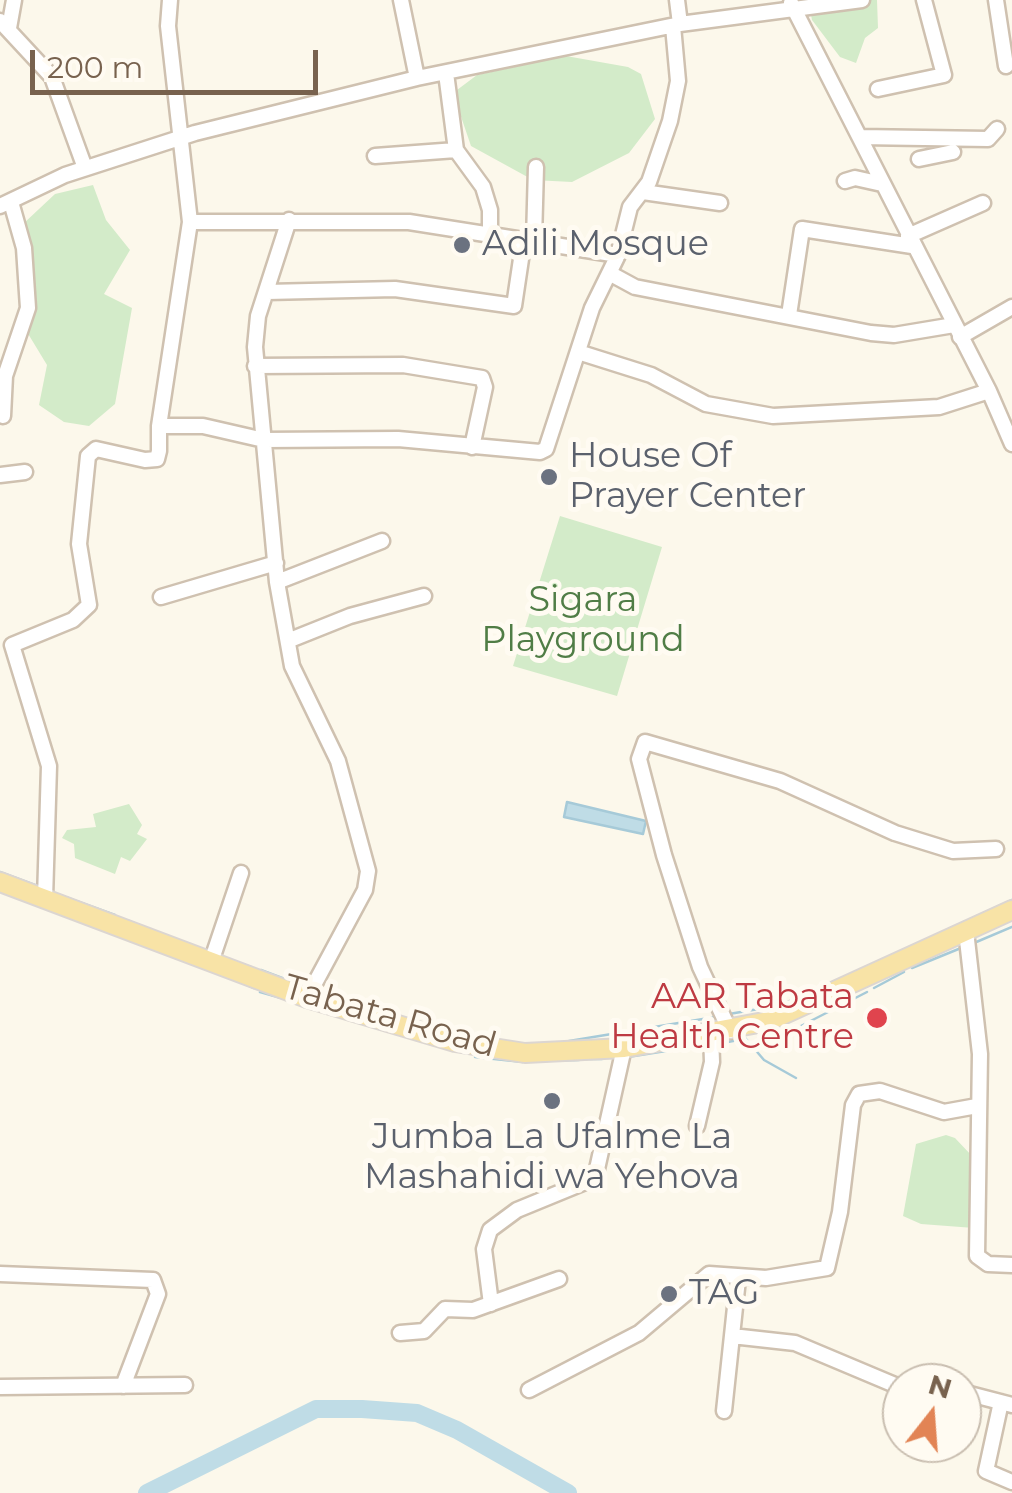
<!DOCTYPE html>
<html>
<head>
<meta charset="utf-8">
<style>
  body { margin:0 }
  #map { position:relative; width:1012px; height:1493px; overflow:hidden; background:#fcf8eb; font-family:Montserrat,sans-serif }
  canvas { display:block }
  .north { position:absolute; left:882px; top:1363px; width:100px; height:100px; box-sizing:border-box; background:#fffbf2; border:2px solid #c9beb0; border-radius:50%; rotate:17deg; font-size:28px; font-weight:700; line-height:40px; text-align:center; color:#78624e }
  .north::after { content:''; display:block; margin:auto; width:35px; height:45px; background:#e28455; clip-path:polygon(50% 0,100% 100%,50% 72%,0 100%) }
  .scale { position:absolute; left:30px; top:50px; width:288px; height:45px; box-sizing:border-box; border:5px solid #78624e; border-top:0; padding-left:12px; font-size:30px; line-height:35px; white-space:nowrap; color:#78624e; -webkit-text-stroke:8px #fffbf2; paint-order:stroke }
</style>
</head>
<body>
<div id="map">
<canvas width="1012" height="1493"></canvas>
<div class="north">N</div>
<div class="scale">200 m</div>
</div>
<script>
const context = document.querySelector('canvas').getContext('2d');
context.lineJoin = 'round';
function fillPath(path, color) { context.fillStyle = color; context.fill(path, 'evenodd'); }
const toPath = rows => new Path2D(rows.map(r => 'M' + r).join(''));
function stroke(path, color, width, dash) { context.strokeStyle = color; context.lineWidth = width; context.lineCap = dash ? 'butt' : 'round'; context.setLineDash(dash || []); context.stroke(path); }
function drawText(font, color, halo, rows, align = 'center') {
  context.font = font + ' Montserrat,sans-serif'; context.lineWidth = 10; context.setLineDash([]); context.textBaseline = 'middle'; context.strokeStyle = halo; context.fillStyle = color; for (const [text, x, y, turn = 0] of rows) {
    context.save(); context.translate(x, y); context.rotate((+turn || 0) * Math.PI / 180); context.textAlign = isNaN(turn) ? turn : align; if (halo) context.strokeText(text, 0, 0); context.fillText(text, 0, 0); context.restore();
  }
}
fillPath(toPath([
  [808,0,877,0,878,28,865,38,856,63,840,57,812,20],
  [566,56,628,67,641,74,655,119,629,153,572,182,533,180,471,146,453,93,477,75],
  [93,185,106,220,130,250,104,294,132,308,115,404,89,426,64,422,39,405,47,365,27,332,23,224,55,194],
  [560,516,662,547,617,696,513,666],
  [129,804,142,825,137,834,147,839,130,861,121,857,115,874,75,858,74,844,62,838,67,830,96,827,93,814],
  [946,1135,955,1138,972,1156,974,1228,921,1224,903,1216,916,1144]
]), '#d3ebc9');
const water = toPath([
  [567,802,646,821,643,834,564,817,567,802]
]);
fillPath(water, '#bfdce6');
stroke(water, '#a6cad8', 2.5);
stroke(toPath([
  [0,872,35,885],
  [57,894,115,915],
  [129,921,141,926],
  [945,931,1012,900],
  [974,943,1012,927],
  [238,963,251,967],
  [912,968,961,948],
  [261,970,306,987],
  [238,981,254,988],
  [874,988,904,972],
  [260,992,288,1000],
  [320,992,352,1002],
  [729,1014,782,1005,830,983],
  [797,1028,867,992],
  [740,1032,764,1060,796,1078],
  [759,1036,791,1030],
  [569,1041,715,1017],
  [728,1042,743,1039],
  [475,1057,523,1062],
  [628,1057,704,1045],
  [586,1059,602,1059],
  [539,1061,579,1060]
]), '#a6cad8', 2.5);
stroke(toPath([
  [147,1493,316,1409,362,1409,417,1413,457,1430,568,1493]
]), '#bfdce6', 18);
const minor = toPath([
  [401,0,417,78],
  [677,0,680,24],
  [996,0,1006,66],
  [791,3,989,391,1012,444],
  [0,21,52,77,85,168],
  [9,28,14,0],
  [446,73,456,150],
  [878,89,944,75,924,0],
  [860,137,988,139,997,129],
  [375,156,456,150,483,187,490,210,490,233],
  [919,159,953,152],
  [845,181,855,178,882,184],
  [643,192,720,203],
  [0,206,65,175,195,133,417,78,680,24,862,0],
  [289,220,258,316,255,347,277,582,292,666,338,761,368,871,365,890,307,998],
  [190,222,409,222,618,255],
  [908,236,983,203],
  [534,240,536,167],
  [611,274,635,287,871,333,894,335,954,325],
  [267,292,395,289,514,306,524,239],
  [789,315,802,229,912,246],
  [960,337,1012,307],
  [578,352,651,375,706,404,773,416,939,407,989,391],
  [255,366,403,365,482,378,485,387,472,447],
  [3,416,5,376,28,308,24,248,11,202],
  [159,426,203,426,264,440,398,439,540,452,546,449,592,308,618,255,630,207,649,182,670,121,678,81,673,26],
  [0,475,25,472],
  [277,582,382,541],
  [161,597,276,563],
  [290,640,350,616,424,596],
  [45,899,49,766,12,645,73,620,89,605,79,544,88,456,96,449,145,460,157,459,159,451,159,426,190,222,168,26,170,0],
  [966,931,980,1054,977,1256,988,1264,1012,1265],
  [211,962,241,873],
  [730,1031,700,967,664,855,639,759,645,742,780,781,895,833,953,851,996,849],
  [697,1126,712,1062,711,1033],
  [0,1274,153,1280,158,1294,123,1386],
  [491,1304,484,1249,490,1230,517,1210,595,1178,624,1048],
  [400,1333,424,1331,445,1309,473,1310,559,1279],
  [732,1336,795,1343,902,1388],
  [0,1387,185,1385],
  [529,1390,639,1333,709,1274,766,1278,827,1268,840,1212,853,1105,859,1094,880,1091,944,1112,977,1106],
  [962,1392,1012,1405],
  [1001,1402,986,1471,1012,1482],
  [724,1411,738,1279]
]);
const major = toPath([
  [0,882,307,998,455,1042,525,1053,624,1048,769,1021,1012,910]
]);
stroke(minor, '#cfc1b0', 19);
stroke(major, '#dcd6d1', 22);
stroke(minor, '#fff', 14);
stroke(major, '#f8e3a6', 18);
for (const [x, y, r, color] of [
  [462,245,10,"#6b7280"],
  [549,477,10,"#6b7280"],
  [877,1018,12,"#e0444e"],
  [552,1101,10,"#6b7280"],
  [669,1294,10,"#6b7280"]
]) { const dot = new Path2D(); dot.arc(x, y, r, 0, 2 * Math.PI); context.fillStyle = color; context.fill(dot); stroke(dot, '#fffbf2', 4); }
drawText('35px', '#5b616d', '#fffbf2', [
  ["Adili Mosque",482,245],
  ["House Of",569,457],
  ["Prayer Center",569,497],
  ["Jumba La Ufalme La",552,1138,"center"],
  ["Mashahidi wa Yehova",552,1178,"center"],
  ["TAG",689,1294]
], 'left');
drawText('35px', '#507d46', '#fffbf2', [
  ["Sigara",583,601],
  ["Playground",583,641]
]);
drawText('35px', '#be3a42', '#fffbf2', [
  ["AAR Tabata",854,998],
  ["Health Centre",854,1038]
], 'right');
drawText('35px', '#78624e', '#fffbf2', [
  ["Tabata Road",390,1017,16]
]);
</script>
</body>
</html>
